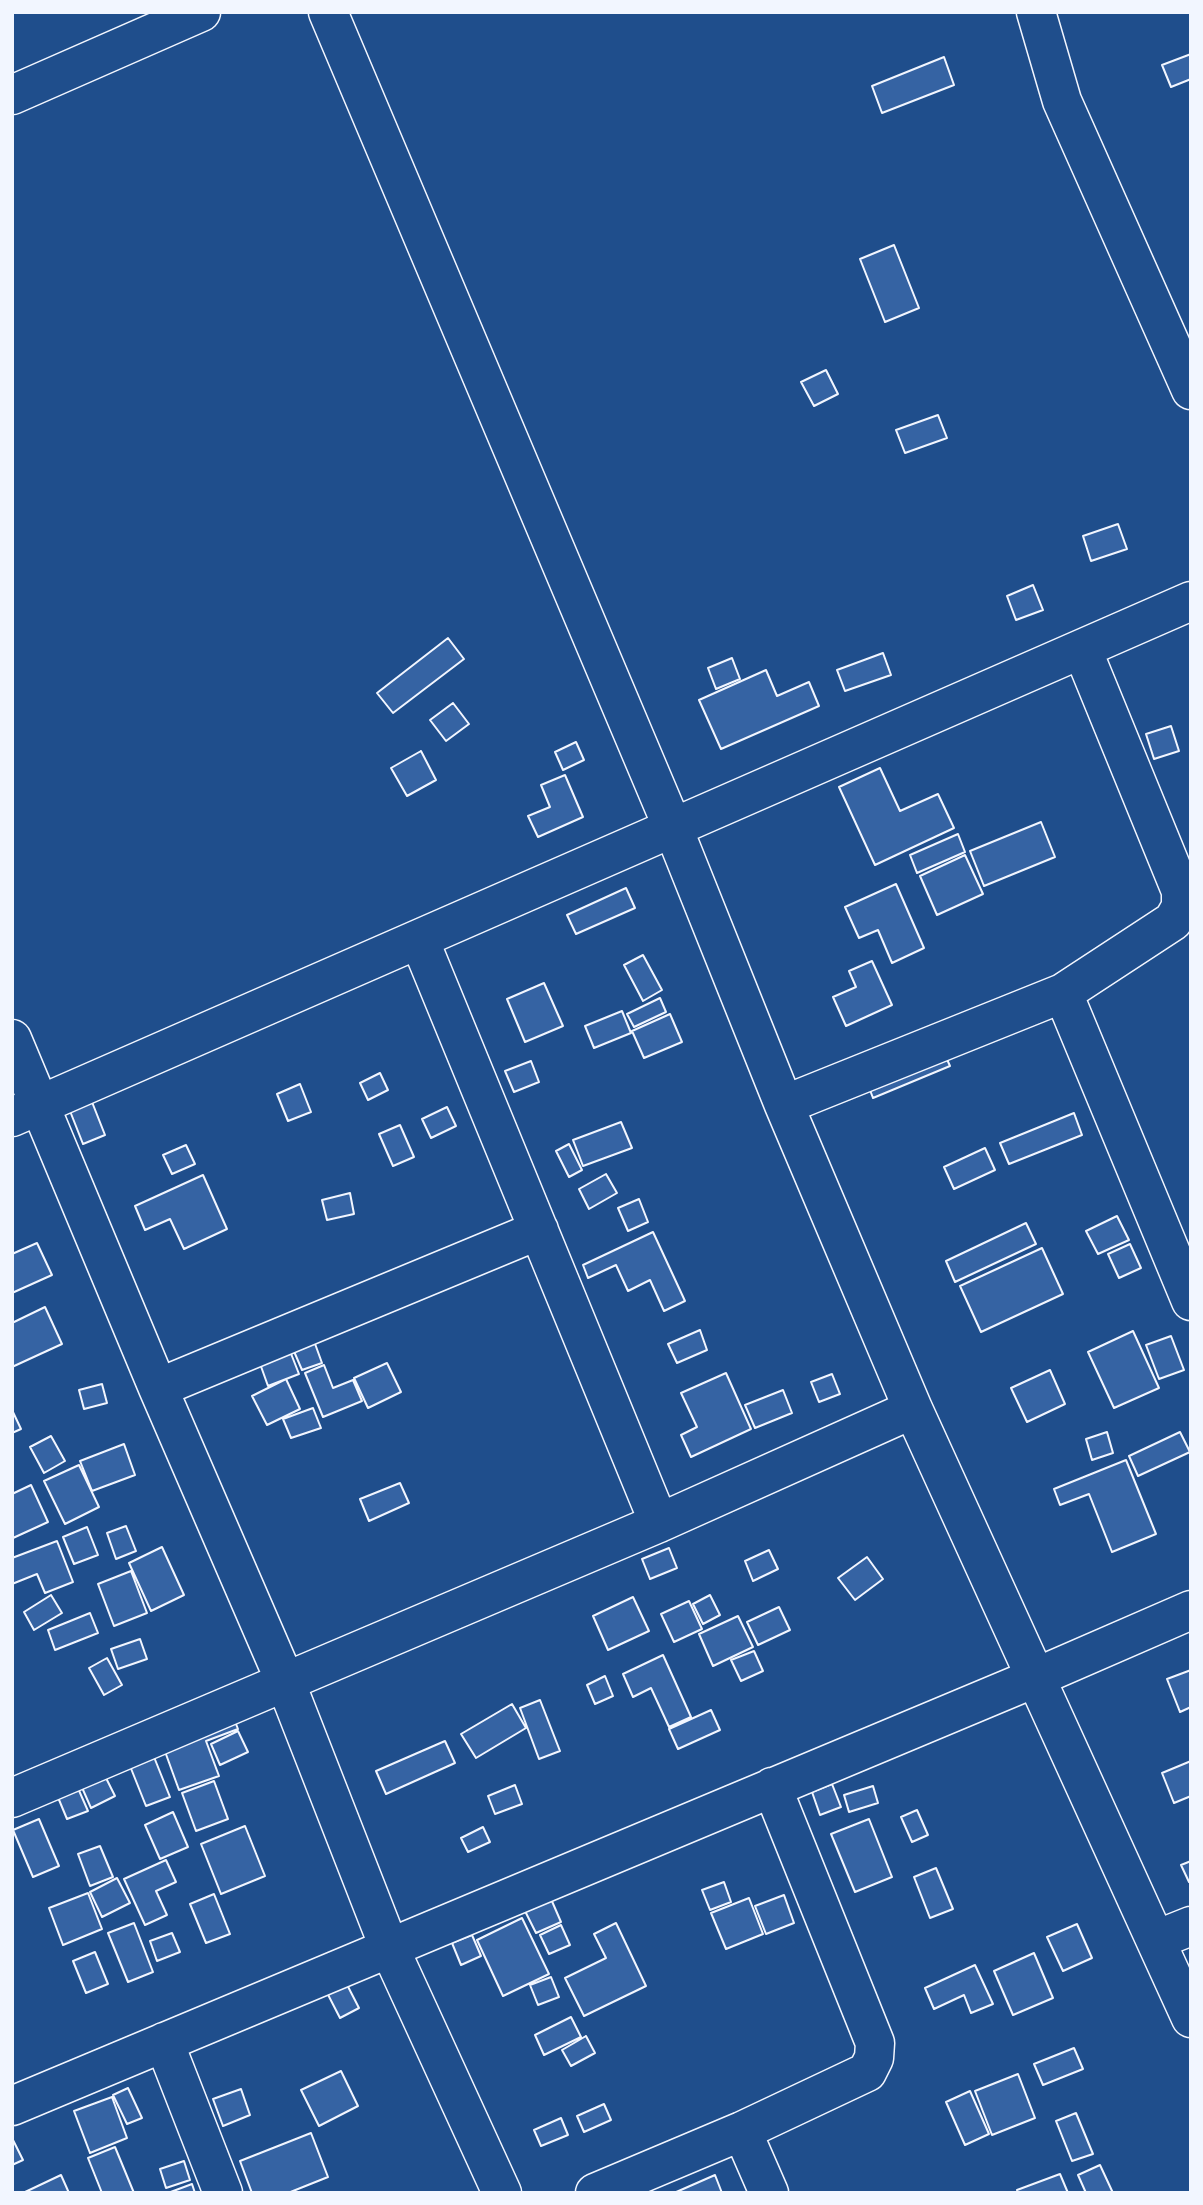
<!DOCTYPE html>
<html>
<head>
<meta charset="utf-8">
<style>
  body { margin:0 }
  #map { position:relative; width:1203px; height:2205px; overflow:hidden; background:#1f4e8c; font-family:"Alegreya Sans",sans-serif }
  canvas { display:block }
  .frame { position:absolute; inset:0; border:14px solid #f2f6ff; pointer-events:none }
</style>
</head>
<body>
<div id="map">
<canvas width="1203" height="2205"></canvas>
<div class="frame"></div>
</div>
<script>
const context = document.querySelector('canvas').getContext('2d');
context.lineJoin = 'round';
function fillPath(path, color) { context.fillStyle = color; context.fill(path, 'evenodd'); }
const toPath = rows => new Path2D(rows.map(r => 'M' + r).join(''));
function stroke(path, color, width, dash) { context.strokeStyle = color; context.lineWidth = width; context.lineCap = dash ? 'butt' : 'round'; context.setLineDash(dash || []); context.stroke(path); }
const building = toPath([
  [1191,54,1191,79,1171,87,1162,65,1191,54],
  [944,57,954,85,882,113,872,86,944,57],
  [894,245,919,308,885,322,860,259,894,245],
  [826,370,838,394,814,406,801,382,826,370],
  [938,415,947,438,905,453,896,430,938,415],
  [1118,524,1127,549,1091,561,1083,536,1118,524],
  [1033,585,1043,610,1016,620,1007,596,1033,585],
  [448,638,464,659,393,713,377,693,448,638],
  [883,653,891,675,845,691,837,670,883,653],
  [732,658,740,679,716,689,708,668,732,658],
  [766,670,777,696,809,682,819,706,721,749,699,700,766,670],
  [453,703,469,724,446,741,430,720,453,703],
  [1171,726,1179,751,1154,759,1146,734,1171,726],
  [576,742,584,760,563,770,555,752,576,742],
  [421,751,436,780,407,796,391,768,421,751],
  [880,768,900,811,938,794,954,828,875,865,839,787,880,768],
  [565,775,583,817,538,837,528,816,550,807,541,785,565,775],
  [1041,822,1055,857,984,886,970,851,1041,822],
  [958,834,965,852,917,873,910,855,958,834],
  [965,855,983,894,937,915,920,876,965,855],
  [896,884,924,948,892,963,878,930,859,938,845,907,896,884],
  [626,888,635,908,576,934,567,915,626,888],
  [643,955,662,990,643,1001,624,965,643,955],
  [872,961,892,1005,846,1026,833,997,856,987,849,971,872,961],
  [544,983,563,1026,525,1042,507,999,544,983],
  [660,998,666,1012,634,1027,627,1014,660,998],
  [622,1011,631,1033,594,1048,585,1026,622,1011],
  [670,1014,682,1042,644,1058,632,1031,670,1014],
  [941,1046,950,1066,873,1098,865,1077,941,1046],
  [531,1061,539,1082,514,1092,505,1071,531,1061],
  [380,1073,388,1090,368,1100,360,1083,380,1073],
  [300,1084,311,1112,288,1121,277,1094,300,1084],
  [92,1102,105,1135,83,1144,70,1111,92,1102],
  [447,1107,456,1126,431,1138,422,1119,447,1107],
  [1074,1113,1082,1135,1009,1164,1000,1143,1074,1113],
  [621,1122,632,1148,583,1166,573,1140,621,1122],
  [400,1125,414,1157,393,1166,379,1134,400,1125],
  [569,1144,582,1170,569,1177,556,1151,569,1144],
  [186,1145,195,1164,172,1174,163,1155,186,1145],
  [985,1148,995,1170,954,1189,944,1167,985,1148],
  [606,1174,617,1193,589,1209,579,1189,606,1174],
  [203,1175,227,1229,184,1249,170,1219,145,1230,135,1206,203,1175],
  [350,1193,354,1214,327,1220,322,1200,350,1193],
  [639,1199,648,1222,628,1231,618,1208,639,1199],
  [1117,1216,1129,1240,1098,1254,1086,1231,1117,1216],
  [1026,1223,1036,1244,955,1282,946,1261,1026,1223],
  [653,1232,685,1301,664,1311,650,1280,628,1291,616,1265,588,1278,583,1265,653,1232],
  [37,1243,52,1275,12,1293,12,1254,37,1243],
  [1130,1244,1141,1268,1119,1278,1108,1254,1130,1244],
  [1042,1248,1063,1294,981,1332,960,1286,1042,1248],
  [45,1307,62,1344,12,1367,12,1323,45,1307],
  [279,1323,299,1374,268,1386,258,1358,279,1323],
  [700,1330,707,1350,677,1363,668,1344,700,1330],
  [1133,1331,1159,1388,1114,1408,1088,1352,1133,1331],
  [1171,1336,1184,1370,1159,1379,1146,1345,1171,1336],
  [314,1341,322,1363,302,1370,293,1349,314,1341],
  [387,1363,401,1392,368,1408,354,1378,387,1363],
  [324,1365,333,1388,353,1380,362,1401,323,1417,305,1373,324,1365],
  [1050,1370,1065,1404,1027,1422,1011,1388,1050,1370],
  [726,1373,751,1429,691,1457,681,1435,697,1427,681,1393,726,1373],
  [832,1374,840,1394,819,1402,811,1382,832,1374],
  [286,1379,300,1409,267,1425,252,1396,286,1379],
  [102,1384,107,1403,84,1409,79,1390,102,1384],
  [783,1390,792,1413,755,1428,745,1405,783,1390],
  [313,1408,321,1428,291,1438,283,1419,313,1408],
  [12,1410,21,1429,12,1433,12,1410],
  [1107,1432,1113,1453,1092,1460,1086,1439,1107,1432],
  [1180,1432,1190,1452,1138,1476,1129,1456,1180,1432],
  [51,1436,65,1461,44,1473,30,1447,51,1436],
  [124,1444,135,1475,92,1491,80,1461,124,1444],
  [1126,1460,1156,1534,1112,1552,1089,1494,1060,1505,1054,1489,1126,1460],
  [79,1465,99,1507,65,1524,44,1481,79,1465],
  [400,1483,409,1503,369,1521,360,1499,400,1483],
  [31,1485,48,1522,13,1538,12,1494,31,1485],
  [126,1526,136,1551,116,1559,107,1533,126,1526],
  [87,1527,98,1555,74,1564,63,1537,87,1527],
  [57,1541,73,1582,45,1593,37,1574,12,1584,12,1558,57,1541],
  [162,1547,184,1595,151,1611,129,1563,162,1547],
  [669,1548,677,1568,650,1579,642,1559,669,1548],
  [769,1550,778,1569,753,1581,745,1561,769,1550],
  [867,1557,883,1579,855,1600,838,1578,867,1557],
  [131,1571,147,1613,114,1626,98,1584,131,1571],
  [51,1595,62,1613,34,1630,24,1612,51,1595],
  [710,1595,720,1615,703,1624,693,1604,710,1595],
  [633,1597,649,1631,608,1650,593,1616,633,1597],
  [689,1601,702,1629,674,1642,661,1614,689,1601],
  [779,1607,790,1630,758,1645,747,1622,779,1607],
  [90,1613,98,1633,55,1650,48,1630,90,1613],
  [738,1616,753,1647,713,1666,699,1634,738,1616],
  [140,1639,147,1659,118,1669,111,1649,140,1639],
  [754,1651,763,1671,741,1681,731,1660,754,1651],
  [663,1655,691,1717,669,1727,651,1688,633,1697,623,1674,663,1655],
  [107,1658,122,1685,104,1695,89,1668,107,1658],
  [1191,1670,1191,1707,1180,1712,1167,1679,1191,1670],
  [605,1676,613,1696,595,1704,587,1685,605,1676],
  [540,1700,560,1751,539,1759,520,1708,540,1700],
  [512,1704,526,1728,476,1758,461,1734,512,1704],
  [230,1709,238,1729,206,1741,219,1776,179,1790,159,1735,230,1709],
  [711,1710,720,1730,678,1749,669,1729,711,1710],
  [238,1731,248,1752,220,1765,211,1744,238,1731],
  [445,1741,455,1763,386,1794,376,1771,445,1741],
  [154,1757,170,1797,146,1806,130,1766,154,1757],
  [1191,1761,1191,1796,1174,1803,1162,1773,1191,1761],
  [103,1772,115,1796,91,1808,80,1783,103,1772],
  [214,1781,228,1819,196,1831,182,1793,214,1781],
  [832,1784,841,1807,820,1815,812,1792,832,1784],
  [515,1785,522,1804,495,1814,488,1796,515,1785],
  [77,1786,88,1811,67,1819,57,1795,77,1786],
  [873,1786,878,1803,849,1812,844,1795,873,1786],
  [917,1810,928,1835,912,1842,901,1817,917,1810],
  [173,1812,188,1847,160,1859,145,1825,173,1812],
  [39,1819,59,1866,33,1877,13,1830,39,1819],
  [869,1819,892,1877,855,1892,831,1834,869,1819],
  [245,1826,265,1876,221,1894,201,1844,245,1826],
  [483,1827,490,1842,468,1852,461,1838,483,1827],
  [100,1846,113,1877,90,1886,78,1854,100,1846],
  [166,1860,176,1882,156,1891,167,1915,145,1925,124,1879,166,1860],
  [1191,1861,1191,1881,1189,1882,1181,1865,1191,1861],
  [936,1868,953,1909,930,1918,914,1877,936,1868],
  [117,1878,130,1903,102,1917,90,1892,117,1878],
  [724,1882,731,1902,710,1910,702,1890,724,1882],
  [88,1893,102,1929,63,1945,49,1908,88,1893],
  [214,1894,230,1934,206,1943,190,1904,214,1894],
  [784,1895,794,1923,766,1934,755,1906,784,1895],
  [749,1898,763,1934,726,1949,711,1913,749,1898],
  [551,1899,561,1922,536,1933,525,1911,551,1899],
  [522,1918,549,1974,503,1996,477,1940,522,1918],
  [134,1923,153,1972,128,1982,108,1933,134,1923],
  [616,1923,646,1986,584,2016,565,1978,606,1958,594,1934,616,1923],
  [1077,1924,1092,1958,1063,1971,1047,1937,1077,1924],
  [561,1925,570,1945,549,1954,540,1935,561,1925],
  [172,1933,180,1952,157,1961,150,1941,172,1933],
  [472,1935,481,1956,461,1965,452,1943,472,1935],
  [95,1952,108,1984,86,1993,73,1961,95,1952],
  [1034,1953,1053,1998,1013,2015,994,1971,1034,1953],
  [975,1965,993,2004,971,2013,964,1995,934,2009,925,1988,975,1965],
  [341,1973,359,2008,340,2018,322,1983,341,1973],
  [551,1977,559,1997,538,2005,530,1985,551,1977],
  [571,2017,581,2037,544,2055,535,2035,571,2017],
  [586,2036,595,2053,571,2066,562,2050,586,2036],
  [1074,2048,1083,2069,1043,2085,1034,2064,1074,2048],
  [341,2071,358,2106,319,2126,301,2090,341,2071],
  [1018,2074,1035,2118,992,2135,975,2091,1018,2074],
  [128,2088,142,2118,127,2124,113,2095,128,2088],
  [241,2089,250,2115,223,2126,213,2099,241,2089],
  [970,2091,989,2134,965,2145,946,2102,970,2091],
  [112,2097,127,2138,90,2153,74,2111,112,2097],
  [604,2104,611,2120,584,2132,577,2116,604,2104],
  [1076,2113,1093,2154,1072,2161,1056,2121,1076,2113],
  [561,2118,568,2135,541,2146,534,2130,561,2118],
  [311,2133,328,2177,288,2193,252,2193,240,2161,311,2133],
  [12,2138,23,2160,12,2165,12,2138],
  [115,2147,134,2193,102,2193,88,2158,115,2147],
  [184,2161,190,2180,166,2188,160,2169,184,2161],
  [1100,2165,1113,2193,1086,2193,1078,2175,1100,2165],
  [1060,2174,1068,2193,1018,2193,1017,2190,1060,2174],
  [61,2175,69,2193,23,2193,61,2175],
  [715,2175,722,2193,674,2193,715,2175],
  [192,2184,195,2193,168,2193,192,2184]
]);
fillPath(building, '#3563a3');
stroke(building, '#f2f6ff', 2);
const minor = toPath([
  [328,12,673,828,784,1105,913,1409,1191,2018],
  [1036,12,1062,101,1191,390],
  [12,95,201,12],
  [419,939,659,1523],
  [1063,993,1191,1301],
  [12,1039,158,1388,285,1681,389,1947,502,2193],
  [784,1105,1063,993,1173,921,1181,907,1181,891,1082,649],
  [12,1117,1191,601],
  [158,1388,539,1230],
  [12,1798,659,1523,913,1409],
  [1156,1940,1191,1926],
  [164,2042,223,2193],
  [12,2106,1037,1677,1191,1610],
  [742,2131,769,2193],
  [595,2193,742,2131,867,2072,874,2058,875,2043,772,1787]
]);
stroke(minor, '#f2f6ff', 41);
stroke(minor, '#1f4e8c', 38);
</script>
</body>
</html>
